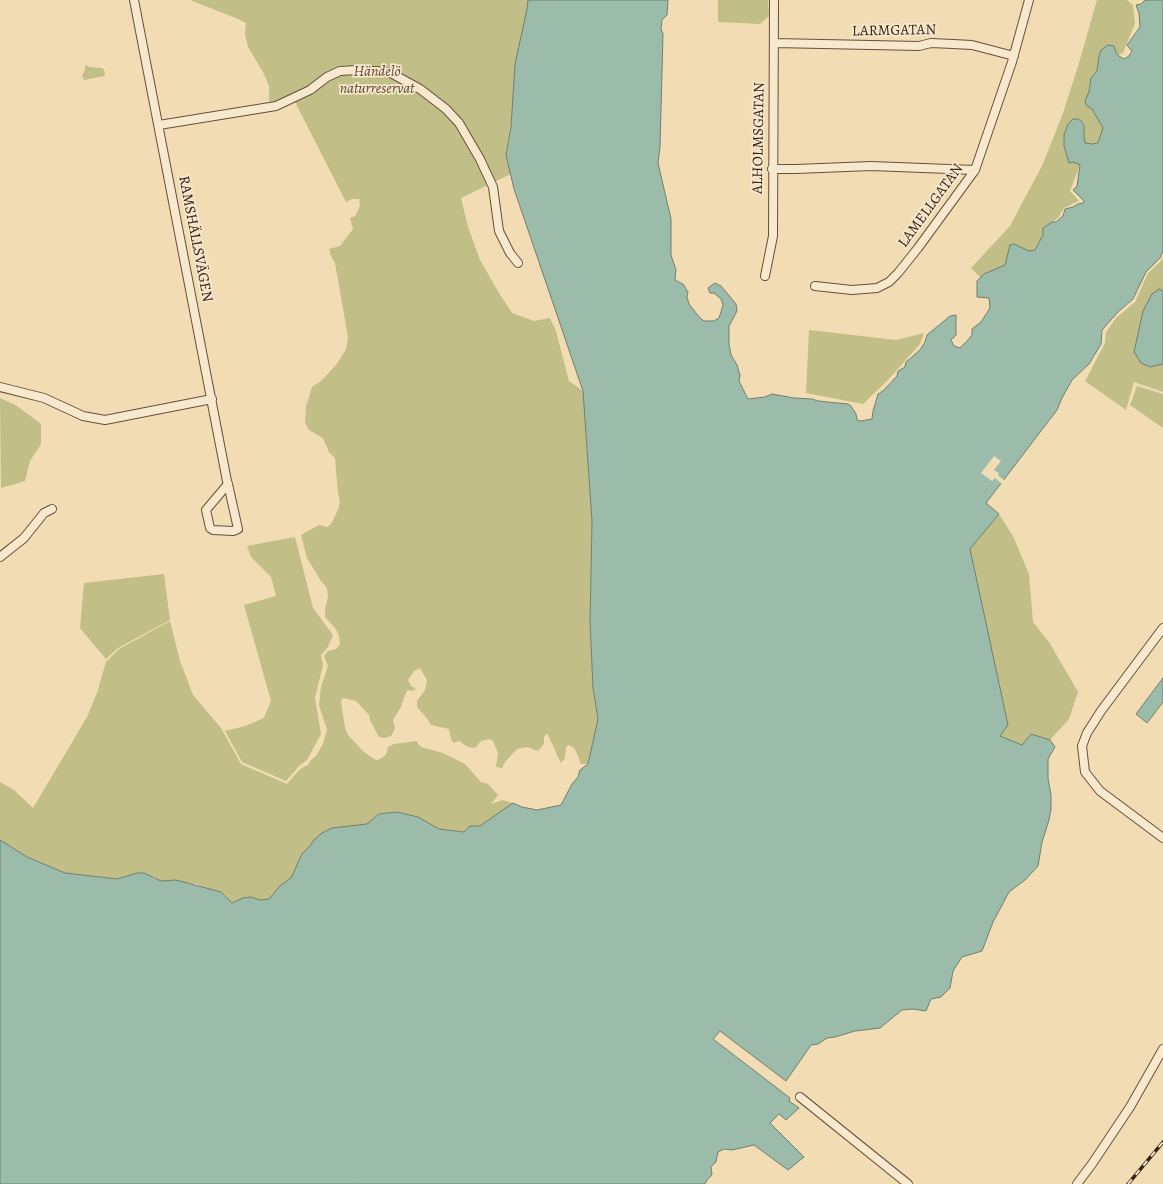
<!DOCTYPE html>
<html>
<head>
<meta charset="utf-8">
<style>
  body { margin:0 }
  canvas { display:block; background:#f2dcb3 }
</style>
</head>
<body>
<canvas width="1163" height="1184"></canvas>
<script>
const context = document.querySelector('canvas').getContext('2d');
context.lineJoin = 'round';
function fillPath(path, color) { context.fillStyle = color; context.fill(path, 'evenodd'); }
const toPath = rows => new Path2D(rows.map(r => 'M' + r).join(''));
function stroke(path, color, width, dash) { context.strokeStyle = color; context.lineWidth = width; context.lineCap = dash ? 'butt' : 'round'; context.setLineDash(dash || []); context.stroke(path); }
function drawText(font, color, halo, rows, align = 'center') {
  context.font = font + ' Alegreya,serif'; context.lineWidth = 3.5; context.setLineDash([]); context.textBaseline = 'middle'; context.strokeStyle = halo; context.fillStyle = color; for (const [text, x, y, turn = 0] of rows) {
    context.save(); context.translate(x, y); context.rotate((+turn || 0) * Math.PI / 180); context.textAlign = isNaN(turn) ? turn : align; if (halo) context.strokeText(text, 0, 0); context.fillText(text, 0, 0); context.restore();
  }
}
fillPath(toPath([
  [190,0,530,0,506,155,511,174,461,198,468,227,480,260,499,293,512,313,534,321,550,318,556,331,569,381,583,391,592,521,590,622,593,688,598,719,588,764,581,764,575,749,569,745,566,747,565,758,561,763,547,733,544,737,544,744,538,751,527,747,517,749,505,762,502,768,496,767,498,753,493,741,490,739,481,741,475,748,468,747,459,741,454,743,451,739,449,729,431,725,426,717,417,707,417,701,425,690,427,680,420,668,414,671,408,680,411,686,416,689,412,691,408,690,405,695,401,707,393,720,395,729,391,736,385,738,379,737,370,720,369,715,356,701,343,698,341,702,345,727,348,735,363,751,374,759,378,760,386,755,388,747,394,744,416,741,421,747,443,753,465,764,481,782,488,784,498,795,491,804,502,800,513,803,480,826,470,826,464,832,439,829,418,817,379,814,368,824,332,828,322,834,302,854,292,878,281,885,270,899,260,900,251,897,243,898,232,903,224,894,215,890,210,890,196,884,161,881,152,876,137,873,117,879,65,873,27,857,0,840,0,782,14,790,33,808,87,717,97,693,106,662,119,649,170,621,180,661,193,695,221,728,241,764,287,784,300,769,308,765,310,761,316,756,323,744,327,730,319,705,321,687,328,666,324,656,328,651,336,649,340,644,339,635,335,628,325,617,325,609,328,597,327,588,321,581,307,558,301,535,319,525,327,527,331,524,338,510,340,502,338,493,335,458,329,452,323,438,309,430,305,423,306,407,312,387,321,381,337,364,346,349,348,337,335,263,331,256,329,249,340,246,353,229,350,218,355,216,360,206,359,199,352,199,346,202,293,98,275,103,269,101,269,86,264,74,248,47,245,34,246,23,238,19],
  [718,0,768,0,769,16,760,24,718,22],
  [1097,0,1127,0,1133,5,1135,23,1123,53,1117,55,1124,59,1129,56,1132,51,1127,45,1140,27,1139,13,1136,5,1141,4,1145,0,1163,0,1116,176,986,316,990,308,989,298,977,297,977,281,980,277,971,268,1010,226,1043,164,1063,113,1079,63],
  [1080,165,1077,186,1073,190,1080,196,1084,201,1083,203,1078,204,1073,207,1065,209,1063,216,1056,222,1053,222,1058,218,1064,208,1079,201,1070,191],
  [86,65,89,67,102,68,104,70,105,73,104,76,84,80,82,76,85,70,85,66],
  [1163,257,1163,392,1134,382,1126,410,1085,381,1105,343,1106,332,1116,318,1135,302,1148,273,1161,261],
  [809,330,896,340,924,333,920,344,888,380,863,404,806,393],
  [1137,386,1163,394,1163,428,1130,405],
  [0,398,17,406,41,424,41,444,30,461,25,481,1,488],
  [999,514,1013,536,1029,574,1033,622,1049,642,1078,692,1069,719,1050,740,1031,734,1022,745,1000,736,970,549],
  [295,537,313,608,333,635,328,647,321,655,323,665,315,698,321,734,307,760,299,766,286,781,242,762,225,731,245,726,264,718,271,701,244,605,276,596,271,577,251,557,247,546],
  [164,574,170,620,118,648,106,659,80,628,84,583]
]), '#c1be88');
const water = toPath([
  [528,0,668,0,667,15,662,20,661,29,663,34,660,147,658,163,671,219,671,255,676,270,675,280,683,284,688,292,687,297,689,304,700,318,704,321,714,321,719,318,723,305,721,299,714,293,710,293,708,288,715,283,721,286,736,304,737,311,729,326,729,344,731,355,737,365,740,375,739,381,748,399,765,397,772,394,794,398,812,399,818,401,848,404,851,406,856,414,857,420,861,421,872,419,873,411,878,394,884,390,897,376,898,371,905,367,906,362,920,350,925,342,927,335,950,316,956,315,956,335,951,340,954,346,960,348,967,341,972,335,972,329,981,322,990,308,989,298,977,297,977,281,984,274,1005,265,1010,245,1014,244,1029,251,1035,250,1043,235,1043,228,1052,222,1056,222,1063,216,1065,209,1073,207,1078,204,1083,203,1084,201,1073,190,1077,186,1080,165,1073,162,1069,163,1064,146,1064,135,1068,124,1073,119,1078,119,1082,122,1084,126,1084,137,1085,143,1092,144,1098,143,1103,128,1092,109,1086,105,1085,101,1089,92,1091,78,1097,71,1099,56,1101,50,1108,45,1114,46,1116,53,1119,56,1124,59,1129,56,1132,51,1127,45,1140,27,1139,13,1136,5,1141,4,1145,0,1163,0,1163,252,1160,258,1146,272,1133,299,1118,312,1102,330,1101,344,1089,364,1072,380,1062,398,1057,410,986,503,999,514,970,549,1008,725,1000,736,1022,745,1031,734,1050,740,1055,747,1048,759,1048,778,1051,795,1051,809,1049,820,1042,842,1038,866,1025,880,1009,892,993,922,982,951,962,957,953,971,950,988,941,997,931,999,926,1011,913,1009,902,1010,880,1028,855,1031,835,1037,827,1038,818,1044,811,1045,786,1081,720,1031,713,1039,790,1098,789,1101,799,1108,786,1120,779,1114,770,1123,804,1157,788,1170,754,1145,732,1150,724,1149,718,1152,716,1162,711,1167,712,1175,707,1180,705,1184,0,1184,0,840,27,857,65,873,117,879,137,873,144,873,161,881,176,880,221,892,232,903,243,898,251,897,260,900,269,899,281,885,291,878,302,854,310,846,314,840,322,833,332,828,367,824,379,814,397,812,418,817,439,829,464,832,470,826,480,826,513,803,522,807,537,810,561,805,572,784,578,777,580,770,588,764,598,719,593,688,590,622,592,521,583,391,514,189,506,155,511,127,515,64,527,9,528,0],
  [1159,289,1163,291,1163,364,1150,367,1141,363,1134,352,1143,311,1152,294,1159,289],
  [1163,678,1163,702,1147,723,1136,714,1163,678]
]);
fillPath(water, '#9bbcaa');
stroke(water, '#737e6e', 1);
fillPath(toPath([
  [994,456,1001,461,994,470,999,473,998,475,1005,481,1002,484,995,478,992,481,981,473]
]), '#f2dcb3');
const minor = toPath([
  [134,0,227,481,228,484,238,529,233,531,213,530,210,528,206,510,228,484],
  [774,43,919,46,931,43,953,44,972,45,1014,56],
  [159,125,276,106,310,90,327,77,340,71,357,70,389,72,420,89,446,109,459,123,480,159,493,187,499,231,510,253,518,263],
  [772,169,796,169,871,166,975,170],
  [765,276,773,236,774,0],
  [815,286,852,290,877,288,889,282,898,273,918,248,975,170,1012,62,1029,0],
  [0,387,44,398,83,416,105,420,212,399],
  [0,557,24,538,44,513,52,509],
  [1163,628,1101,711,1087,733,1082,746,1085,772,1100,791,1163,838],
  [800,1097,908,1184],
  [1077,1184,1092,1164,1130,1107,1163,1049]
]);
stroke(minor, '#65503c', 10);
stroke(minor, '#f7e8ce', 8);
const rail = toPath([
  [1128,1184,1163,1142]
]);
stroke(rail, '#362114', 3.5);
stroke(rail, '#f7e8ce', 2, [6]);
drawText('15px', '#362114', '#f7e8ce', [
  ["LARMGATAN",894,31,-1],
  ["ALHOLMSGATAN",759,138,-89],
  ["LAMELLGATAN",931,206,-54],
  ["RAMSHÄLLSVÄGEN",195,239,79]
]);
drawText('italic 15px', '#594831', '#f7e8ce', [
  ["Händelö",377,72],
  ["naturreservat",377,89]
]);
</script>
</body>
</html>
